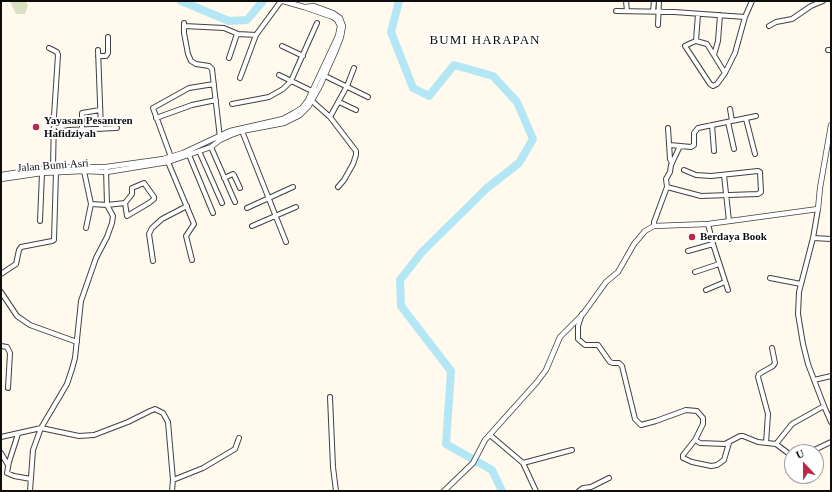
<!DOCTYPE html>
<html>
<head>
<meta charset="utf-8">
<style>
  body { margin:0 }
  #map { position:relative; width:832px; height:492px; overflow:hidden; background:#fff9ee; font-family:"Times New Roman",serif }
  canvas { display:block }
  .frame { position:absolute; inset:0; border:2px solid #0d0d0d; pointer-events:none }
  .north { position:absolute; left:784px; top:444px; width:40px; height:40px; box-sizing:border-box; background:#fff; border:1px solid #9e9e9e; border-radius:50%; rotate:338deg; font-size:11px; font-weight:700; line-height:16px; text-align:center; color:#0d0d0d }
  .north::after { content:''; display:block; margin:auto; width:14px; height:18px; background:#ba2846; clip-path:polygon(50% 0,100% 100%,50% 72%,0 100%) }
</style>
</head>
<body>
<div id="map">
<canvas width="832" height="492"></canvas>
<div class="frame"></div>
<div class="north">U</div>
</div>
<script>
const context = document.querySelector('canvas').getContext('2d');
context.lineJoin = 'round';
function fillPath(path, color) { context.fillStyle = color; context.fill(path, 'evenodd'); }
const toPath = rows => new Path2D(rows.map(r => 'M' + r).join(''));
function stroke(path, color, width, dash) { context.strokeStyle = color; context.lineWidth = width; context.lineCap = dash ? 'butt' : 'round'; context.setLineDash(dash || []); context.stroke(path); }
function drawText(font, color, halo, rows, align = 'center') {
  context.font = font + ' "Times New Roman",serif'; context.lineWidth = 4; context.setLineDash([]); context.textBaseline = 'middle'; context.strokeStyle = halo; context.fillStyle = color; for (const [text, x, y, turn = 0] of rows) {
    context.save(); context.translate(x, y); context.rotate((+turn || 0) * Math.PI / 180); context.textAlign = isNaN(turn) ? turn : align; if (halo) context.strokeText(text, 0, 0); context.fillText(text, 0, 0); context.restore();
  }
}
fillPath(toPath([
  [10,1,25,1,28,5,25,14,16,14]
]), '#dae0c0');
stroke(toPath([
  [181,1,229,21,247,20,263,1],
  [399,1,391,32,413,88,429,96,454,65,493,76,517,102,533,139,519,163,487,188,422,252,400,280,401,306,451,371,446,444,492,470,502,491]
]), '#b4e7f5', 8);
const minor = toPath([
  [626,1,627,11],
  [616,11,674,12,745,17],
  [653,11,654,1],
  [184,23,184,33,188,54,191,61,196,64,209,66,212,69,220,138],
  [658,25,659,1],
  [184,26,224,28,238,34,256,35],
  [769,26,776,22,792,19,811,6,823,1],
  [696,41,698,14],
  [282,46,303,56],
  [49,48,57,52,58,55,54,116,53,167],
  [98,50,101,129],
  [828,50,831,50],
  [714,55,718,41,720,15],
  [98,56,106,56,108,53,108,37],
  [229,58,237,34],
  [725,73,707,44,696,41,691,43,685,46,710,84,713,86,717,84,725,73,735,53,745,17,752,1],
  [279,75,314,92],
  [323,75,368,97],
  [240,78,256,35,281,1],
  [312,101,330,117,356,151,356,155,353,164,344,180,338,187],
  [339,102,356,110],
  [232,104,269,97,283,89,291,81,317,23],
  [730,109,732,121],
  [330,117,347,86,354,68],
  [156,118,192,105,216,100],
  [746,119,755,154],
  [728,122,734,149],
  [712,125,714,151],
  [668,128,670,159,672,163],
  [82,130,82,113,100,110],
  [242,131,286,242],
  [53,133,69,130,117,128],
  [670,145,691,147,694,145,694,133,698,128,756,116],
  [211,147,235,202],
  [199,151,222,203],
  [189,155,213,213],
  [171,157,153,108,189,88,214,84],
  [168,162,194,224,186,236,192,260],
  [84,171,91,204],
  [724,175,729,221],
  [224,178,233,174,234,175,240,188],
  [667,187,701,196,758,194,761,192,760,172,758,171,711,176,696,175,684,170],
  [247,208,293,187],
  [818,209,813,238,799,292,798,314,803,344,808,364,824,406,831,422],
  [40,221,42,173],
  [708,224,713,244,728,290],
  [252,226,296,207],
  [654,226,654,222,667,187,666,179,670,172,671,165,680,146],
  [86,228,91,204,107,205,125,203,132,194,132,188,144,183,154,197,154,199,149,203,127,216,125,203],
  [813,238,831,239],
  [688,251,713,244],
  [153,261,149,234,152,228,162,219,187,206],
  [695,272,719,264],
  [1,274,16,264,19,250,21,247,52,241,54,240,56,172],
  [770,278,801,284],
  [706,290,725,282],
  [1,292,17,316,30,325,77,342],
  [582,314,578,326,578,339,585,345,598,345,610,362,613,363,619,363,622,366,635,419,641,425,656,421,686,410,697,411,703,418,703,424,695,440,700,443,725,444,740,436,743,436,758,442,776,444,792,456],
  [1,346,7,347,10,353,8,388],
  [814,380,831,376],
  [330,397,333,467,336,491],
  [18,434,9,462,7,473,14,476,31,479],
  [490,435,523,463,536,491],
  [1,437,41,428,79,436,94,435,128,422,150,411,155,409,163,413,168,422,173,480,172,491],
  [695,440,683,455,683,458,692,462,711,466,717,465,724,460,729,443],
  [766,443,768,414,758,377,759,374,773,366,775,363,772,348],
  [776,444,792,424,824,406],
  [810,452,831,442],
  [1,453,8,465],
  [523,463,572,450],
  [173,480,203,468,235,449,239,438],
  [30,491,33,450,41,428,67,384,72,369,75,358,81,301,96,258,107,237,112,223,113,216,107,205,106,169],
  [579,491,583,488,591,487,609,478]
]);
const tertiary = toPath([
  [1,175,53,167,106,167,163,159,183,153,230,131,283,119,294,113,302,108,308,100,338,36,340,26,337,20,333,17,304,7,283,1],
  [1,179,42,173,84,171,107,172,168,162,211,147,220,140,231,135,242,131,284,123,300,115,308,107,319,88,336,50,341,37,343,26,340,18,333,13,314,6,305,7],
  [444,491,473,463,485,440,537,382,546,370,560,337,583,314,606,282,618,272,634,244,645,231,654,226,708,224,818,209,820,188,831,125]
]);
stroke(minor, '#404040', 6);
stroke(tertiary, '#404040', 6);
stroke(minor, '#fff', 4);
stroke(tertiary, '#fff', 4.5);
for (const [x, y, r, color] of [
  [36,127,4,"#ba2846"],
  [692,237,4,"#ba2846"]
]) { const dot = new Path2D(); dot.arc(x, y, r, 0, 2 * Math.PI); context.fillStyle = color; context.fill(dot); stroke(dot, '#fff', 1.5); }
drawText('bold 11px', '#0d0d0d', '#fff', [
  ["Yayasan Pesantren",44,121],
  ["Hafidziyah",44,134],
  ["Berdaya Book",700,237]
], 'left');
drawText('11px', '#0d0d0d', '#fff', [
  ["Jalan Bumi Asri",53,166,-4]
]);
context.letterSpacing = '1px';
drawText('13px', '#0d0d0d', '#fff', [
  ["BUMI HARAPAN",485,41]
]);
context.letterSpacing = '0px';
</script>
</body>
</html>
